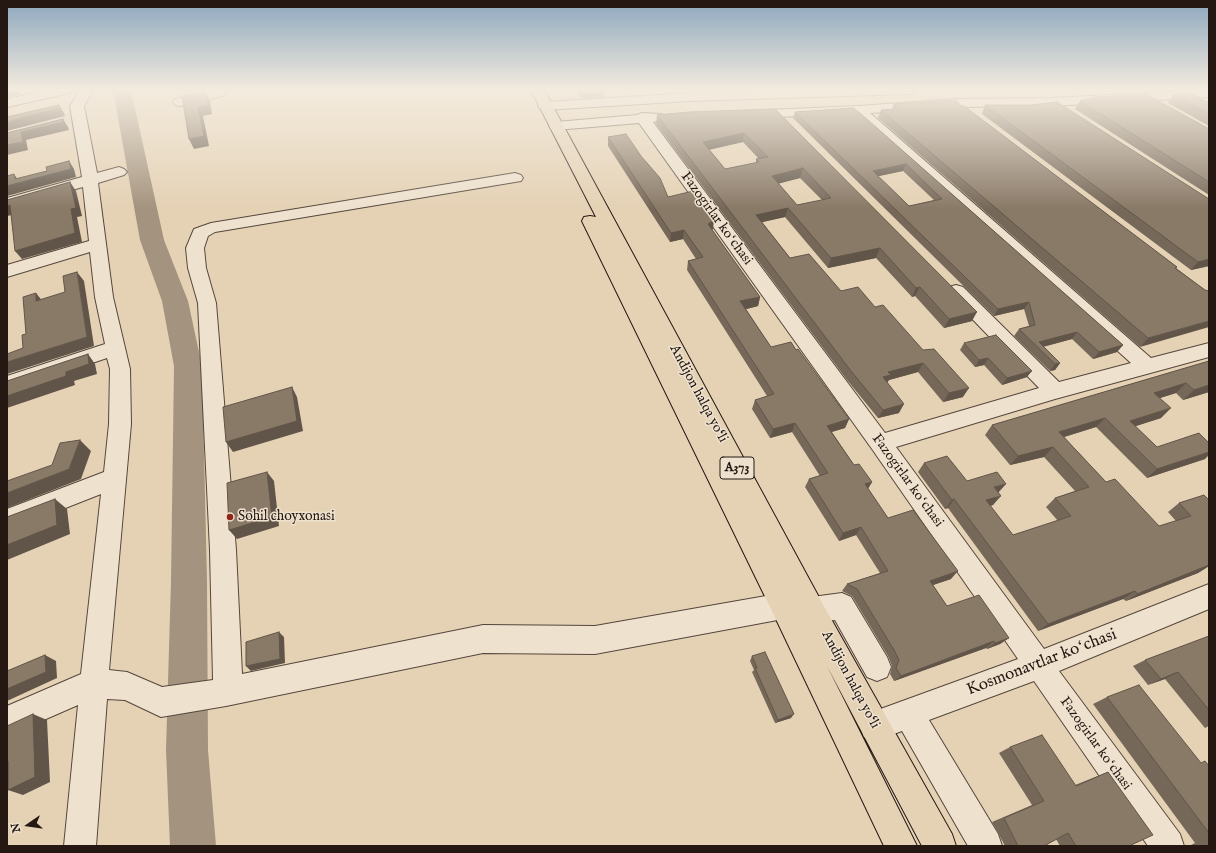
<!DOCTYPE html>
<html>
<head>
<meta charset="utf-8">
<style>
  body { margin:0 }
  #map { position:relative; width:1216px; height:853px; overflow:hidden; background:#e5d2b5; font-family:"IM FELL English",serif }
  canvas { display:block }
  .frame { position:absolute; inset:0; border:8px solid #251813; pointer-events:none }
  .north { position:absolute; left:8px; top:805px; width:40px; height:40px; -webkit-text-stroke:3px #eee2cf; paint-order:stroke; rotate:257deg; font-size:11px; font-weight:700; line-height:16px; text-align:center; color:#251813 }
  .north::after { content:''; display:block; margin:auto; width:14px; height:18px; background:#251813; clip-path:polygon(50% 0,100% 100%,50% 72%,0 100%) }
</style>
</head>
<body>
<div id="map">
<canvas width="1216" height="853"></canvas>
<div class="frame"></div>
<div class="north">N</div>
</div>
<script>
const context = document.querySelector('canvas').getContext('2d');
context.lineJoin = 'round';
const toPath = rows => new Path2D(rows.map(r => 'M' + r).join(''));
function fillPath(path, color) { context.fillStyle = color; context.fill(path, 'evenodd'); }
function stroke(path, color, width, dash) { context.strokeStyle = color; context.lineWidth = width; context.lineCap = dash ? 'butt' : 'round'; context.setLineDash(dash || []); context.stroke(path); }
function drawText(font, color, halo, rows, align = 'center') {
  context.font = font + ' "IM FELL English",serif'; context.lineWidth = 3; context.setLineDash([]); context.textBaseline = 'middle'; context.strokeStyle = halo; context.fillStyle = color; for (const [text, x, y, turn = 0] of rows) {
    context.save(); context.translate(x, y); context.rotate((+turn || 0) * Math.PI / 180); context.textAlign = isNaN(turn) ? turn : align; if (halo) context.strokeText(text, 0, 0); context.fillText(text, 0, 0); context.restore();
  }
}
fillPath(toPath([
  [113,90,131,90,164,240,188,301,202,366,207,581,208,750,216,846,170,846,166,750,171,581,174,366,162,301,140,240,113,90]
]), '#a4937e');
const minor = toPath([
  [49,90,72,90,70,93,7,107,7,99,49,90],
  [80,90,93,90,84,106,97,173,119,167,124,169,127,172,124,175,98,183,113,297,130,369,131,424,109,670,127,672,162,687,213,680,210,550,198,303,188,268,186,248,194,229,211,223,515,173,521,175,523,178,521,181,215,232,208,236,204,248,206,268,216,303,236,550,242,674,483,625,595,626,783,593,792,597,796,606,792,615,783,619,595,654,483,653,226,706,161,717,125,700,107,699,96,846,64,846,78,705,7,736,7,706,81,674,101,494,7,531,7,509,104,472,109,424,110,369,107,358,7,392,7,376,105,344,95,297,90,252,7,277,7,265,89,241,83,187,7,208,7,198,82,177,70,106,80,90],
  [213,90,225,90,226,92,224,95,212,99,180,106,175,105,173,102,175,99,213,90],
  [797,90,917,90,915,93,910,94,690,101,545,110,540,109,538,106,540,103,545,102,690,93,797,90],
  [1209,90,1209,97,1051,106,956,107,870,113,1151,358,1209,343,1209,357,1055,399,896,447,1044,649,1209,584,1209,609,1059,671,1180,834,1184,846,1148,846,1034,681,929,720,998,834,1002,846,968,846,902,731,875,741,864,737,860,726,864,715,1018,659,872,449,639,123,556,130,551,129,549,126,551,123,556,122,637,115,642,113,662,114,664,117,662,120,653,122,885,433,1039,388,949,295,947,291,949,287,956,285,963,287,1059,382,1131,363,855,114,749,118,744,117,742,114,744,111,858,106,956,99,1051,98,1209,90],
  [842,593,851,597,887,657,891,667,887,677,877,681,867,677,835,620,812,623,803,619,799,610,803,601,812,597,842,593]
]);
const highway = toPath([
  [531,90,544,90,821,601,952,834,956,846,922,846,827,666,917,846,884,846,774,615,582,221,584,217,590,216,596,217,531,90]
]);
stroke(minor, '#55463c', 2);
stroke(highway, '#251813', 2);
fillPath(minor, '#eee2cf');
fillPath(highway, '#e5d2b5');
fillPath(toPath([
  [575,90,618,90,604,92,604,97,581,98],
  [713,90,759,90,714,91],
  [1173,95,1209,103,1209,126,1168,103],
  [1080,101,1209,129,1209,195,1075,109],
  [894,104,961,106,1177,267,1176,268,1205,290,1140,347,878,118,881,110,892,109],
  [985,105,1209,266,1191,270,982,114],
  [853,108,1123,345,1117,352,1093,359,1072,339,1043,347,1060,363,1055,370,1050,371,1014,336,1019,329,1029,326,1024,309,994,316,793,118,795,112],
  [903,171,934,200,909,206,878,176],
  [775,109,972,321,944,328,915,296,912,297,876,258,828,268,785,217,762,222,790,258,841,291,875,307,963,397,943,402,918,372,889,380,887,383,899,413,878,418,847,380,656,124,657,115],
  [743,142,759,159,756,159,756,163,725,169,709,150],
  [800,178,822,200,797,205,778,183],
  [608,137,668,197,713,229,712,230,760,297,758,306,746,309,771,347,849,419,845,428,832,432,854,465,872,482,868,489,888,518,951,579,933,585,947,606,1009,638,1000,644,987,649,986,648,894,681,890,674,892,666,888,656,852,596,842,591,847,584,880,573,856,535,839,541,805,487,809,479,820,476,792,432,770,438,752,409,755,400,767,396,687,270,688,261,696,259,683,239,670,242,608,146],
  [964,343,1027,377,1002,385,984,365,975,367,960,350],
  [1209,361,1209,392,1183,400,1176,393,1160,398,1161,418,1135,426,1157,447,1205,459,1147,478,1096,427,1064,437,1106,482,1159,526,1176,521,1168,512,1179,503,1204,495,1209,566,1206,568,1198,573,1126,601,1123,599,1038,631,948,508,945,509,918,472,924,463,967,481,998,493,993,505,990,506,1013,535,1058,521,1046,507,1055,498,1075,491,1044,457,1010,465,985,435,992,425],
  [1209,636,1209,726,1205,728,1165,679,1148,685,1133,666,1145,660],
  [752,656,791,718,775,723,752,672,754,670,750,661],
  [1107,697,1201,763,1209,766,1209,846,1192,846,1191,845,1195,843,1093,704],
  [1010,747,1075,785,1108,772,1131,846,1060,846,1056,839,1044,846,1005,846,992,822,1032,805,999,753]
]), '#766859');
fillPath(toPath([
  [12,90,20,90,20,95,7,97,7,91],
  [604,90,618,90,604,92],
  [205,91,210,101,212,114,203,116,209,146,194,149,189,139,198,107],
  [59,105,64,113,65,116,7,131,7,122],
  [63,119,68,127,69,130,26,140,28,150,7,155,7,145,21,132],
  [744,133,743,142,702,151,703,142],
  [69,161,74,169,76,177,7,196,7,186,15,179,14,174,20,183],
  [906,164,903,171,870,178,873,171],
  [803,168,800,178,770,186,772,176],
  [70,182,76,191,82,216,77,217,82,242,22,259,15,251,71,209],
  [10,205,17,214,7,216,7,206],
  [788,208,785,217,754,224,756,215],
  [714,220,713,229,706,234,708,224],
  [684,230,683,239,670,242,671,233],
  [880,248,876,258,828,268,831,258],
  [1209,259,1209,266,1191,270,1198,262],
  [77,272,84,281,94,346,7,374,7,362,87,337],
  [920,287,915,296,912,297,916,288],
  [36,293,44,303,36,301],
  [760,297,758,306,739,311,740,301],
  [1029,302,1024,309,994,316,998,309],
  [977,312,972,321,944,328,949,319],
  [1209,321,1209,327,1140,347,1148,338],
  [1077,332,1072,339,1038,348,1039,342],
  [1123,345,1117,352,1093,359,1099,352],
  [88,354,95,364,97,374,74,381,75,385,7,408,7,396,66,372],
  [988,358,984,365,975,367,979,360],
  [923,363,918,372,889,380,886,384,883,377,888,372],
  [1060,363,1055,370,1050,371,1055,364],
  [1032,371,1027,377,1002,385,1007,378],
  [1186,383,1176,393,1144,403,1154,393],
  [1209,385,1209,392,1183,400,1194,390],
  [292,387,297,397,303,431,233,452,226,442],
  [969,388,963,397,943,402,949,393],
  [904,404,899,413,878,418,883,410],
  [1171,408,1161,418,1121,431,1130,421],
  [1105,418,1096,427,1051,441,1059,432],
  [849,419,845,428,824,434,827,426],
  [795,423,792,432,770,438,773,429],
  [80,440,91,451,81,479,7,508,7,493,69,469],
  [1053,447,1044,457,1010,465,1018,456],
  [1209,452,1209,455,1205,459,1147,478,1157,469],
  [267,472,274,481,279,526,237,539,229,530],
  [872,482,867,490,865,484],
  [1006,484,998,493,994,487],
  [1001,496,993,505,978,509,986,500],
  [55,499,67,509,70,534,7,560,7,545],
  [954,499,948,508,945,509,952,500],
  [861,527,856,535,839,541,843,533],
  [1209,563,1209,566,1206,568,1198,573,1126,601,1137,594],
  [958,571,951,579,924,588,930,581],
  [1135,591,1123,599,1038,631,1048,624],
  [279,632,284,637,285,663,251,671,246,666],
  [1009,638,1000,644,987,649,995,643],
  [994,641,986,648,894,681,901,676],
  [45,655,56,661,57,678,7,701,7,689],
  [1178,672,1165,679,1148,685,1161,679],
  [33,714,47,720,50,782,23,795,8,790],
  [794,714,791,718,775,723,778,720],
  [7,761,8,761,23,765,7,773]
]), '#605548');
const building = toPath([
  [580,90,601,90,580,91,580,90],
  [205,91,208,105,198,107,204,136,189,139,182,96,205,91],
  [1188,92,1209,103,1209,114,1173,95,1188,92],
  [1146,94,1209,129,1209,182,1080,101,1097,97,1146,94],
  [956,100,961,106,964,106,1177,267,1175,268,1205,290,1209,291,1209,321,1148,338,881,110,897,109,894,104,956,100],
  [1057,102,1209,199,1209,259,1198,262,985,105,1031,105,1057,102],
  [59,105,60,108,7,122,7,117,59,105],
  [853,108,860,113,1123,345,1099,352,1077,332,1039,342,1060,363,1055,364,1019,329,1035,325,1029,302,998,309,795,112,853,108],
  [906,164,942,199,909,206,873,171,906,164],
  [775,109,977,312,949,319,920,287,916,288,880,248,831,258,788,208,756,215,790,258,809,254,841,291,858,287,875,307,883,305,923,350,934,349,969,388,949,393,923,363,888,372,891,375,883,377,904,404,883,410,851,371,657,115,689,112,775,109],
  [744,133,768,157,756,159,759,162,725,169,703,142,744,133],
  [803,168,831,198,797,205,772,176,803,168],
  [63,119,64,122,21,132,23,142,7,145,7,133,63,119],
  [626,134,641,156,660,178,668,197,693,191,714,220,708,224,760,297,740,301,771,347,791,342,796,350,798,349,849,419,827,426,854,465,859,464,872,482,865,484,888,518,913,510,958,571,930,581,947,606,979,595,1009,638,995,643,994,641,901,676,896,668,899,660,894,650,857,589,847,584,888,571,861,527,843,533,809,479,828,473,795,423,773,429,755,400,774,394,688,261,703,257,684,230,671,233,608,137,626,134],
  [69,161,71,169,7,186,7,176,14,174,15,179,47,171,46,167,69,161],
  [70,182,76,208,71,209,75,233,15,251,10,205,7,206,7,200,70,182],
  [77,272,87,337,7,362,7,354,23,348,22,335,26,334,23,297,36,293,36,301,65,292,63,276,77,272],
  [996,335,1032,371,1007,378,988,358,979,360,964,343,996,335],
  [88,354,89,364,66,372,66,376,7,396,7,381,88,354],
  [1209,361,1209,385,1194,390,1186,383,1154,393,1171,408,1130,421,1157,447,1199,433,1209,443,1209,452,1157,469,1105,418,1059,432,1106,482,1115,479,1159,526,1191,516,1179,503,1204,495,1209,500,1209,565,1137,594,1135,591,1048,624,954,499,952,500,924,463,947,456,967,481,997,472,1006,484,994,487,1001,496,986,500,1013,535,1071,516,1055,498,1089,487,1053,447,1018,456,992,425,1209,361],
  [292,387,297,421,226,442,223,407,292,387],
  [80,440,69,469,7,493,7,481,52,465,60,443,80,440],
  [267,472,272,517,229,530,227,483,267,472],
  [55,499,57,525,7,545,7,517,55,499],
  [279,632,280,659,246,666,246,642,279,632],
  [1209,636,1209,710,1178,672,1161,679,1145,660,1209,636],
  [765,652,794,714,778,720,755,668,757,668,752,656,765,652],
  [45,655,46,672,7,689,7,671,45,655],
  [1139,685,1201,763,1205,761,1209,766,1209,833,1107,697,1139,685],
  [33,714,35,777,8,790,8,761,7,761,7,726,33,714],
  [1042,735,1076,786,1108,772,1153,835,1131,845,1131,846,1076,846,1068,833,1044,846,1018,846,1004,818,1044,801,1010,747,1042,735]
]);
fillPath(building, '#897967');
stroke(building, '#605548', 1);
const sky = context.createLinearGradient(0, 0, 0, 209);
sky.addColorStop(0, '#8da7be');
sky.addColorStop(0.43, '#f3ebde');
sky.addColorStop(1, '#f3ebde00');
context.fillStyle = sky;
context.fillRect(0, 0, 1216, 209);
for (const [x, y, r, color] of [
  [230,517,4,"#8f2418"]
]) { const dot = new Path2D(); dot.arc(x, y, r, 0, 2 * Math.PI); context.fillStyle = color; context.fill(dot); stroke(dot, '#eee2cf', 1.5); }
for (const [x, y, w] of [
  [737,468,34]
]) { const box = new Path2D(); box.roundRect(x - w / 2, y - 11, w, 22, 3); context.fillStyle = '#eee2cf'; context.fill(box); stroke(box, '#251813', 1); }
drawText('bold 13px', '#251813', null, [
  ["A373",737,468]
]);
drawText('14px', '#251813', '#eee2cf', [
  ["Fazogirlar koʻchasi",716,219,54],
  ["Andijon halqa yo‘li",698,394,62],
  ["Fazogirlar koʻchasi",907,481,54],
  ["Andijon halqa yo‘li",850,680,62],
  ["Fazogirlar koʻchasi",1095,744,54]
]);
drawText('14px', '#251813', '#eee2cf', [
  ["Sohil choyxonasi",238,517]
], 'left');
drawText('17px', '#251813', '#eee2cf', [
  ["Kosmonavtlar koʻchasi",1042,663,-21]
]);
</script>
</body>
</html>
